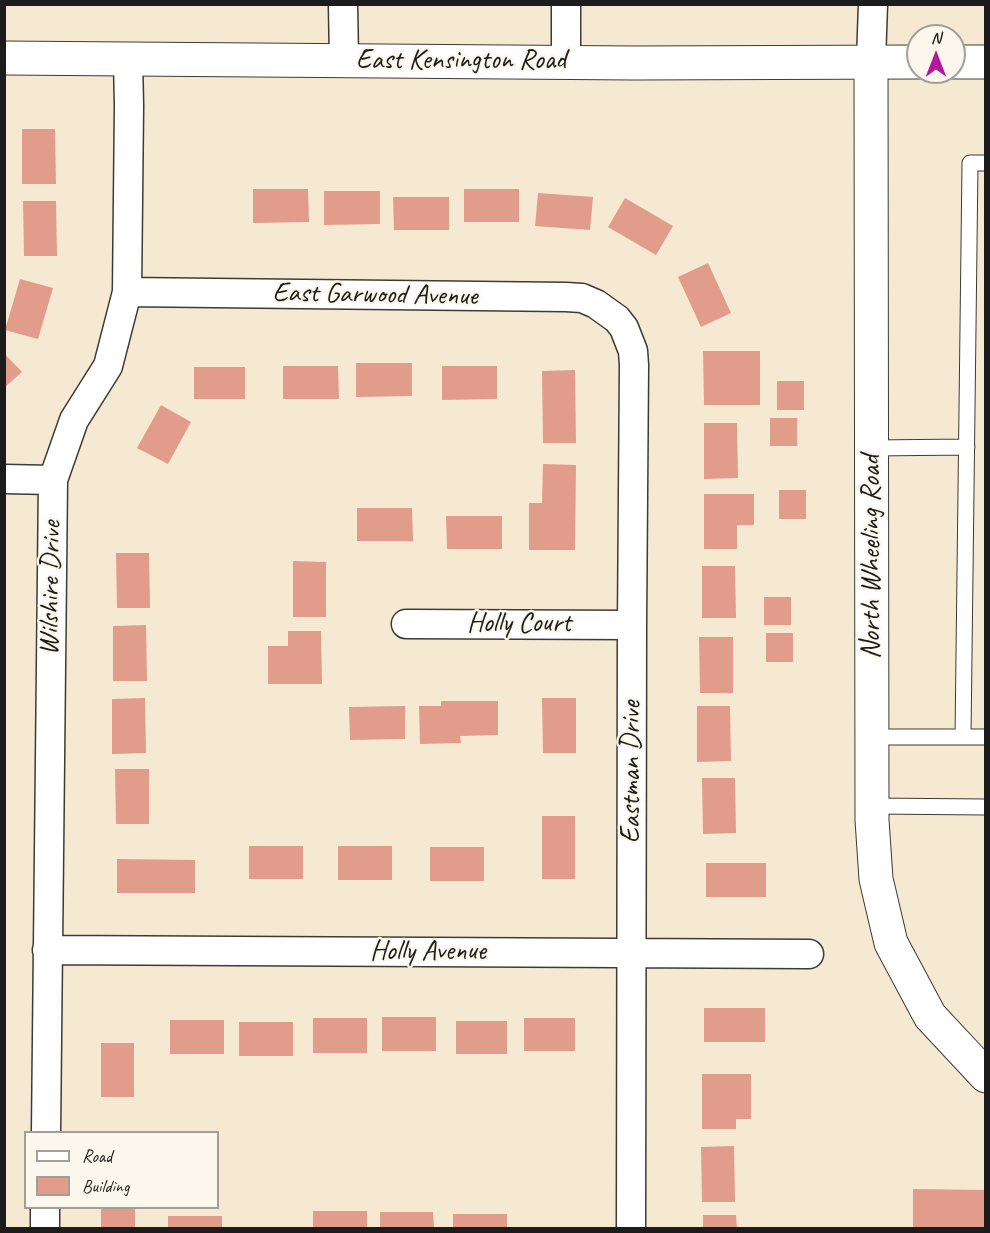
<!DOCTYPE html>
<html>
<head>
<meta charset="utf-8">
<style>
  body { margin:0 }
  #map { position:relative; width:990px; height:1233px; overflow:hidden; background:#f6e9d2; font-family:Caveat,sans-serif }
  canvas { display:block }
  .frame { position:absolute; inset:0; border:6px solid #1c1c1c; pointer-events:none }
  .legend { position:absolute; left:24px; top:1131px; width:195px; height:78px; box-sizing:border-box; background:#fbf7ec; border:2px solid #a29f99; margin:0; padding:8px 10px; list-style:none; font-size:18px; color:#1c1c1c }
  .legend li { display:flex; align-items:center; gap:12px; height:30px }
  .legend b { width:30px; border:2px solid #a29f99 }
  .north { position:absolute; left:906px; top:24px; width:60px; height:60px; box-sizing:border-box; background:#fbf7ec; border:2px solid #a29f99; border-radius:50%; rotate:0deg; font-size:16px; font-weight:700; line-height:24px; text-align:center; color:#1c1c1c }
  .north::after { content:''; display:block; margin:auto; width:21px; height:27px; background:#b5179e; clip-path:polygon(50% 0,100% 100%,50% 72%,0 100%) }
</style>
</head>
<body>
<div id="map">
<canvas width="990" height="1233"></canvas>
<div class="frame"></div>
<ul class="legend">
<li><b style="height:8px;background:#fff"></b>Road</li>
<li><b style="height:16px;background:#e29c8b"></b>Building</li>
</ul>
<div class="north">N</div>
</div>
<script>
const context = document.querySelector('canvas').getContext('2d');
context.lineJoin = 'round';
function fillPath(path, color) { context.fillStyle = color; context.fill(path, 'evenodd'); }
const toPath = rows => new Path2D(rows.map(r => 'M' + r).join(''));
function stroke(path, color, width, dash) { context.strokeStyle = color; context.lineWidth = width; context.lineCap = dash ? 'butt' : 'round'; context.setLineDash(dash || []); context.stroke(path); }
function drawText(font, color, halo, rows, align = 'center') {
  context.font = font + ' Caveat,sans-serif'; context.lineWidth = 4.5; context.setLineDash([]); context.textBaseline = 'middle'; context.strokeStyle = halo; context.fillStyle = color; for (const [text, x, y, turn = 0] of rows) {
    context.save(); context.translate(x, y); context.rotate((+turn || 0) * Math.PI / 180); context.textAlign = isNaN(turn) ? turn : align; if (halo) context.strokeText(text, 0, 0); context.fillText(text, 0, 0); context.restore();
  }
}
fillPath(toPath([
  [22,129,55,129,56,184,22,184],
  [253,189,308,189,309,222,253,223],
  [464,189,519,189,519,222,464,222],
  [324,191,380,191,380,224,324,225],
  [538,193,593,197,590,230,535,226],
  [393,197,449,197,449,230,394,230],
  [625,198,673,226,656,255,608,227],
  [23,201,56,201,57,256,24,256],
  [708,263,731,313,701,327,678,277],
  [20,279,53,288,38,339,5,330],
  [703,351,760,351,760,405,704,405],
  [4,353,22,372,4,388],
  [356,363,412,363,412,396,356,397],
  [283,366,338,366,339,399,283,399],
  [442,366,497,366,497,399,442,400],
  [194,367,245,367,245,399,194,399],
  [575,370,576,443,543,443,542,371],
  [777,381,804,381,804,410,777,410],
  [161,405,191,422,168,464,137,448],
  [770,418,797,418,797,446,770,446],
  [704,423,737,423,738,478,704,479],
  [543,464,576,465,575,550,529,550,529,503,542,503],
  [779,490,806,490,806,519,779,519],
  [704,494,754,494,754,525,737,525,737,549,704,549],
  [357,508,412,508,413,541,357,541],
  [446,516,502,516,502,549,447,549],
  [116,553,149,553,150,608,117,608],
  [293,561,326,562,326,617,293,617],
  [702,566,735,566,736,618,702,618],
  [764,597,791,597,791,625,764,625],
  [146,625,147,681,113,681,113,626],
  [288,631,321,631,322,684,268,684,268,646,288,646],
  [766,633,793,633,793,662,766,662],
  [699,637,733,637,733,693,700,693],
  [145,698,146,753,112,754,112,699],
  [542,698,576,698,576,753,543,753],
  [441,701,498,701,498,735,460,736,461,743,420,744,419,706,441,706],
  [405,706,405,739,350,740,349,707],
  [697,706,730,706,731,761,697,762],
  [115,769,149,769,149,824,116,824],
  [702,778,735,778,736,833,703,834],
  [542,816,575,816,575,879,542,879],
  [249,846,303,846,303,879,249,879],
  [338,846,392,846,392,880,338,880],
  [430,847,484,847,484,881,430,881],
  [117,859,195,860,195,893,117,893],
  [706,863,766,863,766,897,706,897],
  [704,1008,765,1008,765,1042,704,1042],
  [382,1017,436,1017,436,1051,382,1051],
  [313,1018,367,1018,367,1053,313,1053],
  [524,1018,575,1018,575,1051,524,1051],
  [170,1020,224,1020,224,1054,170,1054],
  [456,1021,507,1021,507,1054,456,1054],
  [239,1022,293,1022,293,1056,239,1056],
  [101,1043,134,1043,134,1097,101,1097],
  [702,1074,751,1074,751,1119,736,1119,736,1129,702,1129],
  [734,1146,735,1202,702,1202,701,1147],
  [913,1189,986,1190,986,1228,913,1228],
  [101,1208,135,1208,135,1228,101,1228],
  [313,1211,367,1211,367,1228,313,1228],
  [380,1212,433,1212,434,1228,380,1228],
  [453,1214,507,1214,507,1228,453,1228],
  [703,1215,736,1215,737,1228,703,1228],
  [168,1216,222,1216,222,1228,168,1228]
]), '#e29c8b');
const service = toPath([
  [872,448,967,447],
  [872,737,986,737],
  [963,737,970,163,986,163],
  [872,806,986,807]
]);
const minor = toPath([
  [343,4,344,60],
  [566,4,566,62],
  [871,61,873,4],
  [127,292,566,297,582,298,596,304,617,319,624,328,633,351,634,365,632,625,631,1228],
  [4,479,53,480],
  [406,624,632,625],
  [47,950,809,954],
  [46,1132,53,480,74,420,108,366,127,292,129,106,128,59],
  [45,1228,45,1208]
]);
const tertiary = toPath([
  [871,61,872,820,876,879,891,943,930,1016,986,1076]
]);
const secondary = toPath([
  [4,58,634,63,918,62],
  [954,62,986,62]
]);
stroke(service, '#3d3b37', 17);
stroke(minor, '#3d3b37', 31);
stroke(tertiary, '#3d3b37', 35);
stroke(secondary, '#3d3b37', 35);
stroke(service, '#fff', 15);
stroke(minor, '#fff', 28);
stroke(tertiary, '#fff', 33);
stroke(secondary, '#fff', 33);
drawText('28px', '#1c1c1c', '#fbf7ec', [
  ["East Kensington Road",461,61],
  ["East Garwood Avenue",375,295,1],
  ["North Wheeling Road",872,557,-90],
  ["Wilshire Drive",51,588,-89],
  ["Holly Court",519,624],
  ["Eastman Drive",632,772,-90],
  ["Holly Avenue",428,952]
]);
</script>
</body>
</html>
